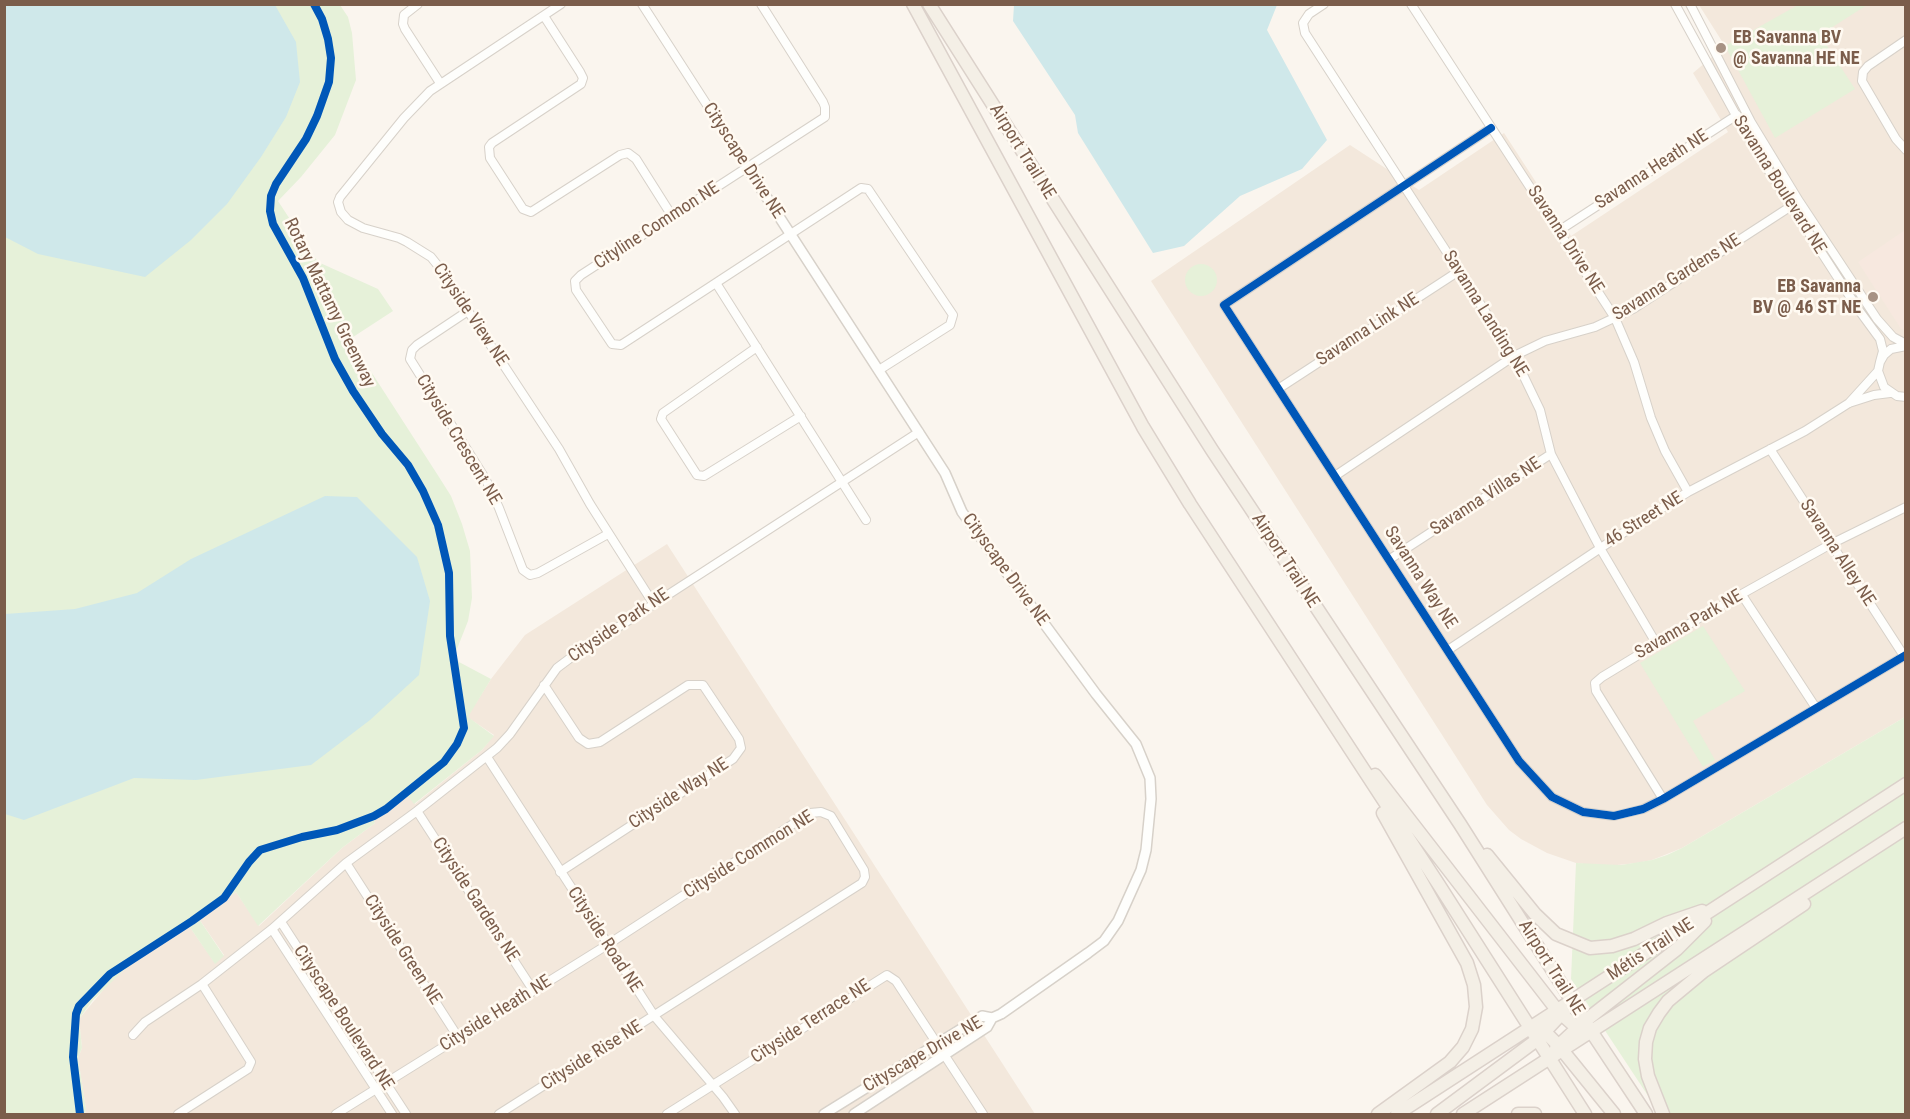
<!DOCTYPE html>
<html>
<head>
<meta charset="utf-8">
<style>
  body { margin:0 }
  #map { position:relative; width:1910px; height:1119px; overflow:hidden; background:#faf5ee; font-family:"Roboto Condensed",sans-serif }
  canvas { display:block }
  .frame { position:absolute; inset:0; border:6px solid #7b5d4b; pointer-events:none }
</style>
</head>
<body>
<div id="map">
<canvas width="1910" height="1119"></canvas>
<div class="frame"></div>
</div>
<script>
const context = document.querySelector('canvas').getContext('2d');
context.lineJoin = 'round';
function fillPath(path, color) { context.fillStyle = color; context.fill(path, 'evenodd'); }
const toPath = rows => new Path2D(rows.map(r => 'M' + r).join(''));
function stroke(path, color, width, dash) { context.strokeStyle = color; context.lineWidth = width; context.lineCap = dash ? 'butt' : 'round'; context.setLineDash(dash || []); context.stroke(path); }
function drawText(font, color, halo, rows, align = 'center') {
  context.font = font + ' "Roboto Condensed",sans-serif'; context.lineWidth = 5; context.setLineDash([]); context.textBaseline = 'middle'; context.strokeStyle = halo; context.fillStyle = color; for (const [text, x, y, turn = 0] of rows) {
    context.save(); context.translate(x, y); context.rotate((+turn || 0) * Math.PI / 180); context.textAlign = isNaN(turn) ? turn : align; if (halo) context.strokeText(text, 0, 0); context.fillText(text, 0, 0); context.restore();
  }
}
fillPath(toPath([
  [1699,5,1905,5,1905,717,1682,848,1652,860,1637,863,1608,866,1592,865,1576,863,1547,853,1521,839,1509,830,1487,805,1151,281,1350,145,1419,190,1504,133,1571,236,1728,132,1693,73,1725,46],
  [667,544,1035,1114,85,1114,86,1109,78,1058,82,1048,79,1019,109,983,125,969,189,926,215,963,224,955,199,919,236,892,259,926,342,848,375,823,374,821,408,794,415,804,482,750,494,735,467,717,491,679,525,635]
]), '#f3e8dc');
fillPath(toPath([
  [1905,230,1905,330,1901,329,1858,262]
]), '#f7e8df');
fillPath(toPath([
  [5,5,340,5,348,17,352,33,356,80,335,135,301,177,278,201,318,262,378,289,393,311,350,339,439,477,451,496,462,524,470,551,472,598,468,621,455,654,459,662,491,679,468,717,494,736,482,750,414,804,407,795,374,821,375,823,342,848,258,926,236,892,199,919,224,956,215,964,189,926,125,969,93,1000,79,1019,82,1048,78,1058,86,1109,85,1114,5,1114],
  [1798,5,1867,5,1820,35,1855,89,1775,138,1725,46],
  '1185 280a16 16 0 1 1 32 0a16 16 0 1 1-32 0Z',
  [1703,626,1745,691,1693,721,1715,760,1703,767,1640,663],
  [1905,717,1905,1114,1660,1114,1571,979,1576,863,1621,865,1652,860,1667,855,1682,848]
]), '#e6f1d9');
fillPath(toPath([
  [4,5,275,5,296,42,300,82,286,117,261,157,227,204,191,240,145,277,38,254,5,237],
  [1014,5,1277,5,1267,30,1327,140,1302,169,1240,196,1184,246,1153,253,1078,133,1075,115,1013,21],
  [325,496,357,497,417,557,430,601,419,675,370,720,311,765,196,780,134,778,24,820,5,814,5,614,75,609,137,593,191,559]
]), '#cfe8ea');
const minor = toPath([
  [418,4,404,15,403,24,405,29,440,83],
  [561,4,430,91,404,118,340,197,338,202,341,212,348,220,363,228,399,238,407,242,431,257,439,267,559,449,590,504,653,603],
  [642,4,747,167],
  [761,4,823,102,825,107,825,117,581,275,575,281,576,290,612,344,621,345,861,188,868,189,953,315,950,325,879,370],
  [1324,4,1309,14,1303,23,1305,33,1514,356,1540,410,1551,454,1600,548,1656,643],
  [1411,4,1615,318,1634,362,1651,418,1665,451,1688,492],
  [1675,4,1754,148,1858,309,1880,339,1883,351,1880,362],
  [1690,4,1751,122,1799,201,1877,319,1893,337,1906,344],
  [544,16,580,72,583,78,581,84,492,143,489,147,490,158,523,209,531,212,620,155,628,153,636,159,672,216],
  [1906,40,1868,66,1863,72,1862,81,1896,139,1906,150],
  [1491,128,1224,305,1519,761,1552,797,1583,812,1614,816,1643,809,1663,799,1906,655],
  [1560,230,1737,115],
  [716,283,866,520],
  [468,311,417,345,412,350,410,359,486,480,499,508,523,570,530,575,538,573,608,534],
  [1906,346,1891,349,1884,355,1880,362,1878,371,1884,387,1897,396,1906,397],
  [757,347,663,413,661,419,697,475,704,476,801,416],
  [1278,389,1459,271],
  [1849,403,1878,371],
  [1770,449,1904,656],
  [1335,476,1514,356,1545,341,1595,327,1633,309,1799,201],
  [1390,559,1551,454],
  [1742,595,1816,708],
  [1448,650,1644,519,1688,492,1805,431,1849,403,1874,395,1890,393],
  [544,685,579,738,588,744,600,742,688,685,703,685,739,739,741,748,733,759,560,872],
  [487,757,655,1017,723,1097,735,1114],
  [1663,799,1596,691,1595,683,1602,677,1699,618,1831,544,1906,507],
  [417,811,533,990],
  [346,863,458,1037],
  [281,922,406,1114],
  [272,929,392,1114],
  [133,1035,145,1022,202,984],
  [178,1114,248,1069,251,1062,202,984,272,929,346,863,417,811,497,748,510,734,557,668,569,659,919,432],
  [336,1114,607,945,810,813,821,812,831,816,864,870,865,877,862,883,499,1114],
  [667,1114,887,975,896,981,983,1114]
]);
const tertiary = toPath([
  [747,167,945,473,962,512,1096,694,1136,744,1150,778,1151,799,1146,850,1141,870,1118,921,1104,941,1088,953,1001,1014,992,1018],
  [824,1114,982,1016,992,1018,987,1027,854,1114]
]);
const primary = toPath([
  [913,4,1143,427,1190,504,1439,885,1585,1114],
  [929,4,1212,450,1460,824,1591,1031,1646,1114],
  [1375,775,1557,1010,1577,1028,1591,1031],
  [1487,855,1535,914,1556,934,1590,948,1612,946,1634,939,1667,923,1702,911],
  [1538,1030,1545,1032,1558,1045,1614,1114],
  [1556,1048,1585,1021,1677,949,1705,921],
  [1378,1114,1450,1062,1463,1047,1472,1029,1476,1007,1474,985,1467,963,1383,813],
  [1397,1114,1906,784],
  [1437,1114,1538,1039,1566,1009],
  [1463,1114,1906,828],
  [1518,1114,1535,1114],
  [1663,1114,1648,1076,1645,1059,1646,1042,1650,1028,1659,1013,1668,1001,1704,971,1804,904]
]);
stroke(minor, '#d7d1c9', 10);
stroke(tertiary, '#d7d1c9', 12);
stroke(primary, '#dbd1ca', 15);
stroke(minor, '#fefefc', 8);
stroke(tertiary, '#fefefc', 9);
stroke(primary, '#f4efe6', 12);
stroke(toPath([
  [1491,128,1224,305,1519,761,1552,797,1583,812,1614,816,1643,809,1663,799,1906,655],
  [80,1114,73,1057,76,1014,79,1006,110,974,192,921,224,898,249,862,260,850,302,837,337,830,374,816,386,809,444,762,457,744,464,728,450,636,449,573,438,525,423,491,408,465,382,434,353,391,335,359,303,278,273,224,270,211,271,196,276,184,306,139,317,116,329,82,331,58,328,39,322,19,314,4]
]), '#0057b8', 8);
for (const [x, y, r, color] of [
  [1721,48,6,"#a79284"],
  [1873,297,6,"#a79284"]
]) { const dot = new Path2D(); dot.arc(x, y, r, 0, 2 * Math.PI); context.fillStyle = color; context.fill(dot); stroke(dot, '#fffaf2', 2); }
drawText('bold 18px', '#7b5d4b', '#fffaf2', [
  ["EB Savanna BV",1733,38],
  ["@ Savanna HE NE",1733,59],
  ["EB Savanna",1861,287,"right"],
  ["BV @ 46 ST NE",1861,308,"right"]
], 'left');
drawText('18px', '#7b5d4b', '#fffaf2', [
  ["Airport Trail NE",1022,152,58],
  ["Cityscape Drive NE",743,161,57],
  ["Savanna Heath NE",1652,170,-33],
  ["Savanna Boulevard NE",1779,185,58],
  ["Cityline Common NE",657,226,-33],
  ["Savanna Drive NE",1565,240,57],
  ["Savanna Gardens NE",1677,278,-32],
  ["Rotary Mattamy Greenway",329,303,64],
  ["Savanna Landing NE",1485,314,58],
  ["Cityside View NE",470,315,56],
  ["Savanna Link NE",1368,330,-33],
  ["Cityside Crescent NE",458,440,59],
  ["Savanna Villas NE",1486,497,-33],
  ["46 Street NE",1644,520,-32],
  ["Savanna Alley NE",1837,553,57],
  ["Airport Trail NE",1285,561,57],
  ["Cityscape Drive NE",1005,570,54],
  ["Savanna Way NE",1420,578,57],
  ["Savanna Park NE",1689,625,-30],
  ["Cityside Park NE",619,626,-34],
  ["Cityside Way NE",679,794,-33],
  ["Cityside Common NE",749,855,-32],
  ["Cityside Gardens NE",475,900,57],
  ["Cityside Road NE",604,940,57],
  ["Cityside Green NE",402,950,57],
  ["Métis Trail NE",1651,950,-33],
  ["Airport Trail NE",1551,968,58],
  ["Cityside Heath NE",496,1014,-32],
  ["Cityscape Boulevard NE",343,1018,57],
  ["Cityside Terrace NE",811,1022,-33],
  ["Cityscape Drive NE",923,1055,-30],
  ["Cityside Rise NE",592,1056,-32]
]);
</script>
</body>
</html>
